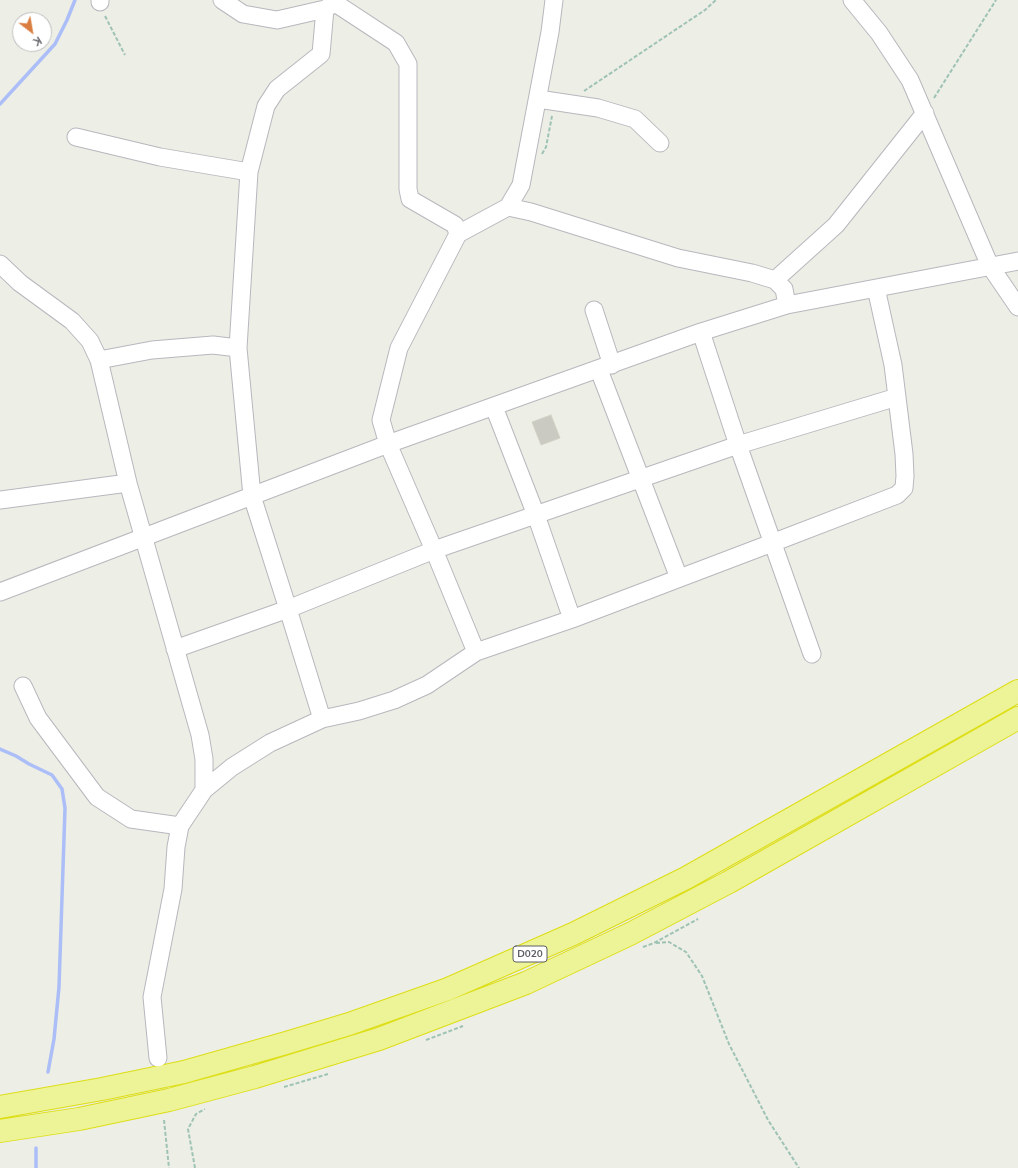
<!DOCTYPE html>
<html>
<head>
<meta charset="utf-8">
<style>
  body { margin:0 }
  #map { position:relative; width:1018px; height:1168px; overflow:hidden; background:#edeee5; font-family:Mulish,sans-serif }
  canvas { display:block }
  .north { position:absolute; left:12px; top:12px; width:40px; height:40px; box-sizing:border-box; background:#fff; border:1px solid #bebfc1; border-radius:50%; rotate:149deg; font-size:11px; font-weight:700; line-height:16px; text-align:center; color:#5d5e64 }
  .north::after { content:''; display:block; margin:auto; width:14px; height:18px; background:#da7d40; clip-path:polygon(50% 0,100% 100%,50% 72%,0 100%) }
</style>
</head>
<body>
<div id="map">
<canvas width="1018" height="1168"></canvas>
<div class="north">K</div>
</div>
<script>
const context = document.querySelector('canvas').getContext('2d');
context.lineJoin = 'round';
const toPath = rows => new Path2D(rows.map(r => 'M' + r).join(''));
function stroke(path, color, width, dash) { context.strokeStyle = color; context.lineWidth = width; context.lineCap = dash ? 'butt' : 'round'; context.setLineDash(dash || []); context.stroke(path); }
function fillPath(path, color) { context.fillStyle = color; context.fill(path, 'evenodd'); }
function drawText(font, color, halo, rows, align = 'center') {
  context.font = font + ' Mulish,sans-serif'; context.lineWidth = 4; context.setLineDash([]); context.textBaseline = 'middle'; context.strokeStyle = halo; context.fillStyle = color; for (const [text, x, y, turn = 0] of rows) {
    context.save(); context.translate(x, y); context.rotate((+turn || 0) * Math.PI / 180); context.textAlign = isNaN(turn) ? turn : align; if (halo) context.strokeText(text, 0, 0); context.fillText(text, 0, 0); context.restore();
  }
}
stroke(toPath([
  [0,104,55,44,67,20,75,0],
  [0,749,16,756,29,764,52,775,62,789,65,808,59,987,54,1039,48,1072],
  [36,1168,36,1148]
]), '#acbef7', 3.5);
const building = toPath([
  [551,415,560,438,541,445,532,422,551,415]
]);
fillPath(building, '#cac9c2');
stroke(building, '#d2d2c4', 1);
const minor = toPath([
  [222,0,243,14,277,20,325,9],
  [334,0,335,3,396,43,408,64,408,189,410,199,455,225,458,234],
  [852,0,879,33,910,80,990,266,1018,307],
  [100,2,100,0],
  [538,99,598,108,635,119,660,143],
  [76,137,160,157,249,172],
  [508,207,521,185,550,32,554,0],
  [0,264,20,283,72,321,90,341,99,360,152,350,213,345,238,348],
  [775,280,836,225,925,113],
  [594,310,612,365],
  [701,332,738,445,812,654],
  [99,360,128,483,200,735,204,759,204,790],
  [599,370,679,578],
  [494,407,536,515,572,619],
  [0,500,128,483],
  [0,592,388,444,701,332,787,305,1018,261],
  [175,649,288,609,434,550,738,445,897,397],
  [476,652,434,550,388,444,381,420,399,348,458,234,508,207,531,212,678,258,752,273,775,280,784,289,787,305],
  [23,686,38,718,97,797,131,819,180,826],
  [322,719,288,609,252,496,238,348,249,172,266,106,277,89,321,54,325,9,335,3],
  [158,1058,152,997,173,889,176,847,180,826,204,790,232,767,270,743,322,719,359,711,394,700,427,685,476,652,572,619,772,543,897,495,904,488,905,476,904,454,893,365,876,288]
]);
const highway = toPath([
  [0,1107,102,1089,184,1072,286,1043,349,1024,448,989,573,934,686,878,1018,691],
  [0,1131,79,1119,169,1100,255,1077,379,1039,526,983,630,934,729,882,1018,718]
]);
stroke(minor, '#b7b8be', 19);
stroke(highway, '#ddde15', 24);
stroke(toPath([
  [105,16,125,55],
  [584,91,705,10,716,0],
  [934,98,996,0],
  [542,154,546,147,552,116],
  [656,943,669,942,686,952,702,976,729,1044,768,1120,799,1168],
  [643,947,654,943,698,919],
  [426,1040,463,1026],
  [284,1087,328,1074],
  [164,1120,169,1168],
  [195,1168,188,1129,196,1114,205,1109]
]), '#9ec3b5', 2, [4, 2]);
stroke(minor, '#fff', 17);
stroke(highway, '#edf397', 22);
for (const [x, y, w] of [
  [530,954,34]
]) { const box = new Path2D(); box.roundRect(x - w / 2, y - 8, w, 16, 3); context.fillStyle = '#fff'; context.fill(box); stroke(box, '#5d5e64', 1); }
drawText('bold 10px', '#5d5e64', null, [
  ["D020",530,954]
]);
</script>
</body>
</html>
